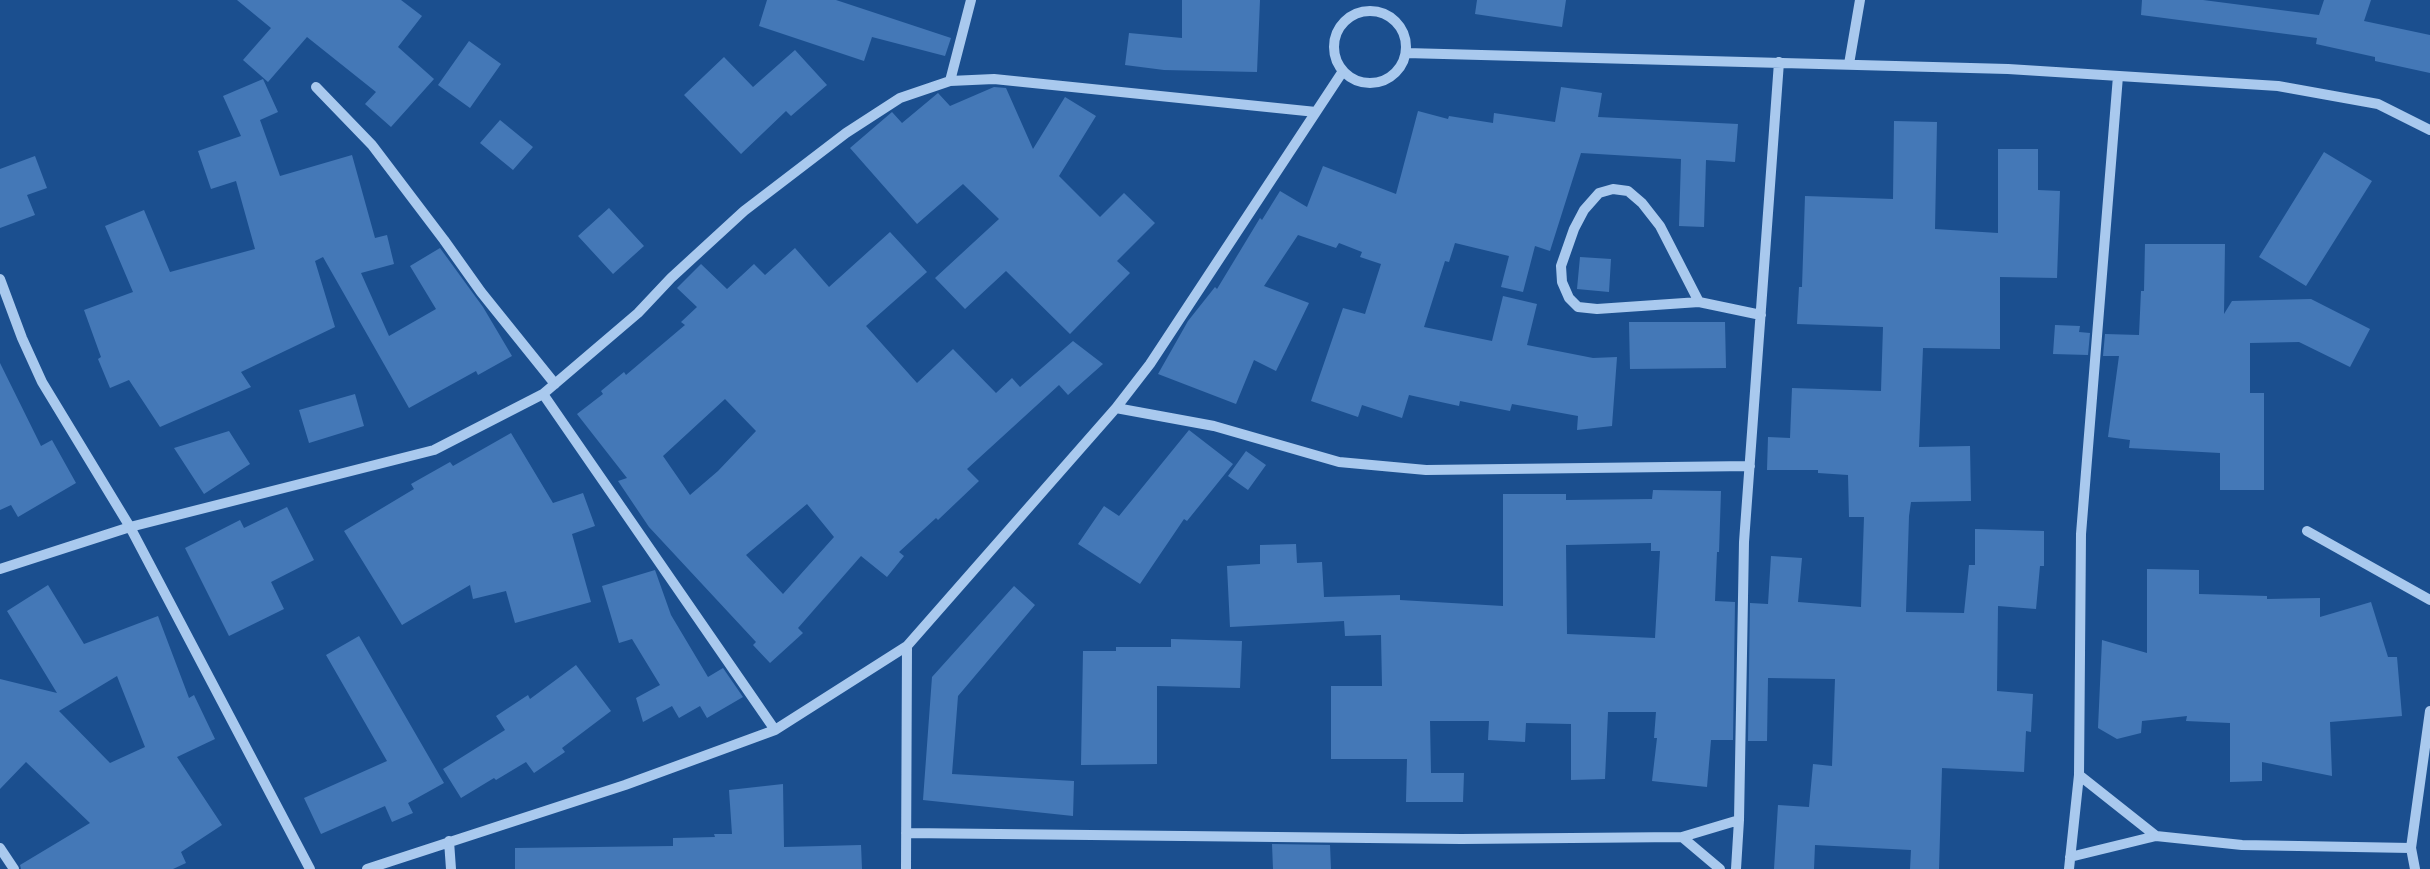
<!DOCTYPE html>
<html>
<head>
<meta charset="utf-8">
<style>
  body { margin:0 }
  canvas { display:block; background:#1b4f8f }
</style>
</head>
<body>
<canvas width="2430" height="869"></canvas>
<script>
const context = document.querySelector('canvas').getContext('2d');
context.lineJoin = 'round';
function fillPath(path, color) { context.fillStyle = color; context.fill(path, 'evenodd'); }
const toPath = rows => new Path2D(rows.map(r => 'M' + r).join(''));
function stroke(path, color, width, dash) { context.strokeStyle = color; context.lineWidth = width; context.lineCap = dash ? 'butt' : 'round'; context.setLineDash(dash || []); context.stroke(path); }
fillPath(toPath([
  [237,0,401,0,422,16,398,47,434,79,391,127,365,104,376,92,307,37,268,82,243,60,271,28],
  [767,0,836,0,951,38,945,56,872,37,864,61,759,26],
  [1182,0,1260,0,1257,72,1164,70,1125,65,1129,33,1182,38],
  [1477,0,1566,0,1562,27,1475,14],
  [2142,0,2203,0,2319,15,2324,0,2371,0,2364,21,2430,35,2430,73,2375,61,2375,57,2316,44,2317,38,2141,15],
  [469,41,501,64,470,108,438,85],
  [795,50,827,85,791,116,786,111,741,154,684,95,724,57,753,87],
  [263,79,278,112,260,120,280,176,352,155,375,238,387,235,394,264,361,273,389,336,436,309,410,266,440,248,483,307,512,356,478,375,476,371,409,408,323,257,315,261,335,327,241,372,251,387,160,427,129,380,110,388,98,359,101,357,84,310,133,292,105,226,144,210,170,272,255,249,236,181,211,189,198,151,241,136,223,96],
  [994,87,1006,88,1033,149,1065,97,1096,116,1059,176,1100,217,1124,193,1155,223,1117,261,1130,273,1070,334,1006,271,965,309,935,278,999,219,963,184,917,224,850,148,892,112,902,123,938,93,950,106],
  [1561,87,1602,93,1598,117,1738,124,1735,162,1706,160,1704,227,1679,226,1681,159,1581,153,1550,251,1535,246,1523,292,1501,287,1509,256,1455,243,1449,262,1445,261,1424,327,1492,341,1503,296,1537,304,1527,345,1593,358,1617,357,1612,426,1577,430,1578,416,1512,404,1510,411,1460,401,1459,406,1409,395,1402,418,1362,405,1358,417,1311,401,1343,308,1365,314,1381,264,1360,257,1362,252,1339,243,1336,248,1298,235,1264,286,1309,303,1276,371,1254,360,1236,404,1158,374,1188,321,1215,287,1217,289,1260,218,1262,220,1280,191,1307,207,1323,166,1396,194,1418,111,1448,119,1449,116,1493,123,1494,113,1555,122],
  [500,120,533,147,513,170,480,143],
  [1894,121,1937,122,1935,229,1998,233,1998,149,2038,149,2038,190,2060,191,2057,278,2000,277,2000,349,1923,348,1919,447,1970,446,1971,501,1911,502,1909,516,1906,612,1964,613,1969,565,1975,565,1975,529,2044,531,2044,566,2040,566,2036,609,1998,606,1997,691,2033,694,2031,732,2026,731,2024,772,1942,768,1939,869,1910,869,1911,850,1815,845,1814,869,1774,869,1778,805,1809,807,1813,764,1832,766,1835,679,1768,678,1767,741,1748,741,1750,603,1768,604,1771,556,1802,558,1798,602,1861,607,1864,517,1849,517,1848,475,1818,473,1818,470,1767,470,1768,437,1790,438,1792,388,1881,391,1883,327,1797,324,1799,287,1802,287,1805,196,1893,199],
  [2324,152,2372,181,2306,286,2259,257],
  [35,156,47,188,27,195,35,215,0,228,0,169],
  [609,208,644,246,613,274,578,236],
  [890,232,927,272,866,326,917,383,953,349,996,393,1012,378,1020,387,1073,341,1103,364,1068,395,1059,385,967,469,979,481,938,520,936,518,899,552,904,556,887,577,861,556,798,628,803,633,770,663,753,645,756,642,649,527,618,481,627,478,577,414,603,394,601,391,624,372,626,375,685,325,681,322,697,307,677,288,701,264,727,289,754,264,765,275,795,248,829,287],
  [725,399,756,431,718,471,690,495,663,456],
  [807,504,834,537,783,594,746,555],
  [2145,244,2225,244,2224,314,2232,301,2311,299,2370,329,2350,367,2299,342,2250,343,2250,393,2264,393,2264,490,2220,490,2220,453,2129,448,2130,440,2108,437,2119,356,2103,356,2105,334,2139,335,2141,291,2144,291],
  [1580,257,1611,259,1609,292,1577,289],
  [1629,322,1725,322,1726,368,1630,369],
  [2055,325,2080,326,2079,332,2090,333,2088,355,2053,354],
  [0,363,41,446,52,440,76,483,18,517,11,505,0,510],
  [355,394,364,426,309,443,299,410],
  [1189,430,1233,464,1187,521,1184,519,1140,584,1078,544,1104,506,1119,516],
  [229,431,250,464,204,494,174,448],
  [511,433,553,503,583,493,595,526,572,534,591,602,515,623,506,591,473,599,470,585,402,625,344,531,414,489,411,484,450,462,453,466],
  [1246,451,1266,465,1248,490,1228,476],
  [1653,490,1721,491,1719,552,1717,552,1715,601,1735,602,1733,740,1711,740,1707,787,1652,781,1657,738,1654,738,1656,712,1608,712,1605,779,1571,780,1571,724,1526,723,1525,742,1488,740,1489,721,1430,721,1431,773,1464,773,1463,802,1406,802,1407,759,1331,759,1331,686,1382,686,1381,635,1345,636,1344,621,1230,627,1227,566,1260,564,1260,545,1296,544,1297,563,1322,562,1324,597,1400,595,1400,600,1503,606,1503,494,1566,494,1566,500,1652,499],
  [1651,543,1651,551,1660,551,1655,638,1567,634,1566,545],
  [287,507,314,560,271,582,284,609,229,636,185,548,240,520,244,528],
  [2147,569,2199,570,2199,594,2267,596,2267,599,2320,598,2320,617,2371,602,2388,657,2397,657,2402,716,2330,722,2332,776,2262,762,2262,781,2230,782,2230,723,2186,721,2187,716,2142,721,2141,733,2117,739,2098,728,2102,640,2147,653],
  [655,570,671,615,708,677,723,668,743,697,707,718,700,706,679,718,672,706,643,722,636,698,660,685,632,639,619,643,602,586],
  [48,585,84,644,158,616,189,698,194,695,215,739,177,757,222,825,181,852,186,863,173,869,21,869,20,865,90,823,26,762,0,789,0,679,57,693,7,611],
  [117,676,145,747,110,763,59,711],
  [1014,586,1035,605,958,696,952,774,1074,781,1073,816,923,800,932,677],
  [359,636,444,783,408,803,413,813,392,822,385,806,321,834,304,798,387,761,326,655],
  [1171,639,1242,641,1240,688,1157,686,1157,764,1081,765,1083,651,1116,651,1116,647,1171,647],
  [576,665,611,711,562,748,565,752,534,773,526,762,496,780,494,778,461,798,443,769,505,730,496,716,528,695,530,699],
  [783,784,784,847,861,845,862,869,515,869,515,848,673,846,673,838,715,837,714,834,732,834,729,790],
  [1272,844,1330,845,1331,869,1273,869]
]), '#4478b7');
stroke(toPath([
  '1334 47a36 36 0 1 1 72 0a36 36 0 1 1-72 0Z',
  [1406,53,2008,69,2278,86,2378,104,2430,130],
  [1849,64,1860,0],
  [950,81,971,0],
  [316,87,372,145,444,240,481,292,555,384],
  [0,279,22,338,42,382,130,527,310,869],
  [1699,302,1660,226,1642,203,1628,191,1613,189,1599,193,1584,210,1574,229,1561,266,1562,282,1569,298,1578,307,1597,309,1699,302,1761,315],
  [543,394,775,730],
  [1116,408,1214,426,1339,462,1426,470,1750,466],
  [2307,531,2430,600],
  [0,569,130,527,434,450,543,394,638,313,671,278,744,211,846,133,900,98,950,81,994,79,1316,112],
  [2079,775,2156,836],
  [906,833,1461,839,1682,837,1739,820],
  [1682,837,1720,869],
  [449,841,451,869],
  [0,848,14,869],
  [2070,857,2156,836,2242,845,2411,848],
  [367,869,625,785,775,730,907,646,1116,408,1150,364,1343,71],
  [906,869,907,646],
  [1736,869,1739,820,1744,542,1779,62],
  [2069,869,2079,775,2081,534,2118,76],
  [2415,869,2411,848,2430,711]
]), '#a9c9ee', 10);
</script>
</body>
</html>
